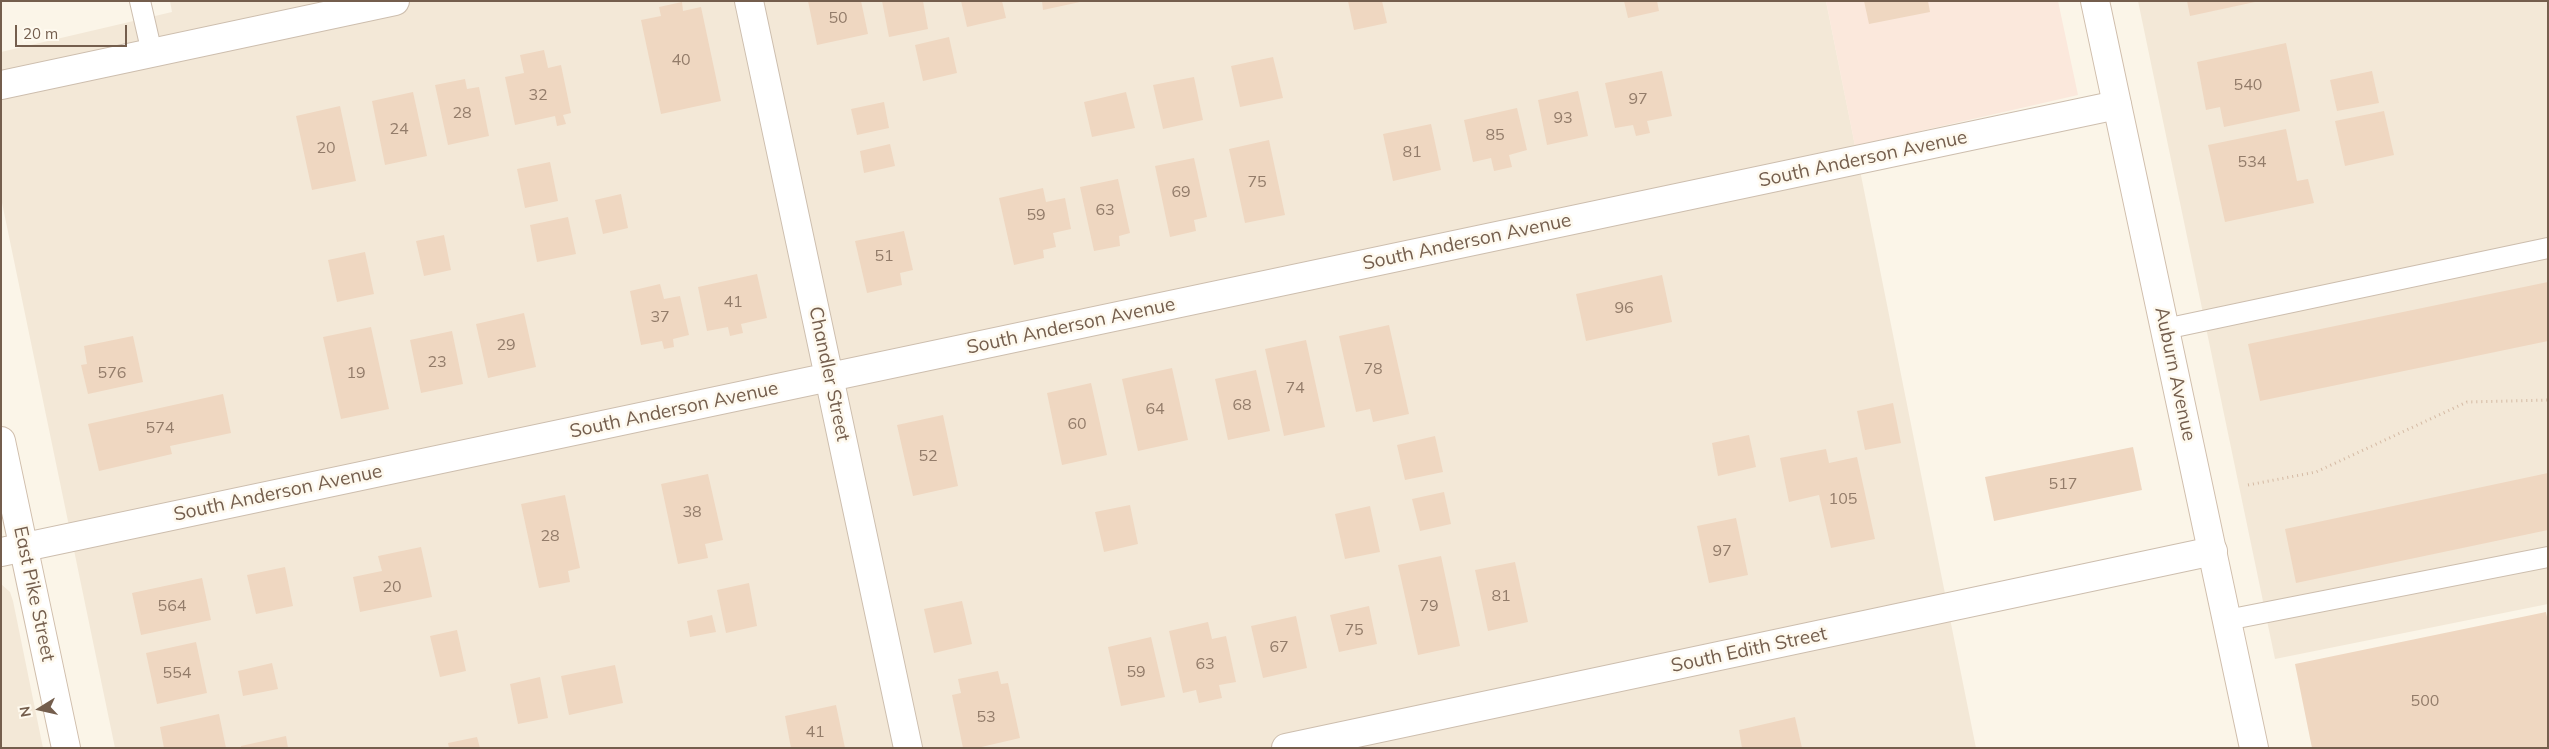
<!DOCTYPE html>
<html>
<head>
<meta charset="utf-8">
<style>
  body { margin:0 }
  #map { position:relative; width:2549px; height:749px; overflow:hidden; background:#fbf5e8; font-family:Mulish,sans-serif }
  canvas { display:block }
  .frame { position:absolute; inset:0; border:2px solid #745e4d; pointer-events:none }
  .north { position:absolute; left:15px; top:684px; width:50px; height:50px; -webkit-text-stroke:4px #fef9ee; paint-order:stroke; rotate:260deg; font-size:14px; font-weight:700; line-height:20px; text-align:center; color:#745e4d }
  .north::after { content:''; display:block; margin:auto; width:18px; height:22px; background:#745e4d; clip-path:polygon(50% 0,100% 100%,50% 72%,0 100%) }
  .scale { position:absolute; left:15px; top:25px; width:112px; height:22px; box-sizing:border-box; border:2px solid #745e4d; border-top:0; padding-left:6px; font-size:15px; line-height:18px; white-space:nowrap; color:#745e4d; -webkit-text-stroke:4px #fef9ee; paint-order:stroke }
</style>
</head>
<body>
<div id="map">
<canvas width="2549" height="749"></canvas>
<div class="frame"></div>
<div class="north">N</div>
<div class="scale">20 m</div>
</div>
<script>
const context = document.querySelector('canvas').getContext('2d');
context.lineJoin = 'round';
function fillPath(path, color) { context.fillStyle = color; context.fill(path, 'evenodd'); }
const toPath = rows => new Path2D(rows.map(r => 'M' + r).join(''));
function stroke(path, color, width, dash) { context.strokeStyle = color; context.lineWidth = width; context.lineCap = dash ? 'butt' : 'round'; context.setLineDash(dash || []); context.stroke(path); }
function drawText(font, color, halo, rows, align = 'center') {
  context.font = font + ' Mulish,sans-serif'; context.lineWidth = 5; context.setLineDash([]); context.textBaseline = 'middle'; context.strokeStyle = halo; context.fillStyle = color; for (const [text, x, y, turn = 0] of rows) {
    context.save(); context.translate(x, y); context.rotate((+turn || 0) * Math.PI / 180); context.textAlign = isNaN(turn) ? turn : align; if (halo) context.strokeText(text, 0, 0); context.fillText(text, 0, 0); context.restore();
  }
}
fillPath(toPath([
  [170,1,1826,1,1976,748,115,748,1,198,1,52,172,12],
  [2138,1,2548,1,2548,604,2275,659],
  [1,584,10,592,13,601,43,748,1,748]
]), '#f3e8d7');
fillPath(toPath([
  [1826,1,2058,1,2078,95,1855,146]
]), '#fbe8dc');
fillPath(toPath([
  [808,1,861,1,868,34,817,45],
  [882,1,923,1,928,29,889,37],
  [961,1,1002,1,1006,18,967,27],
  [1042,1,1080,1,1080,2,1043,10],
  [1348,1,1382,1,1387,23,1354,30],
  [1624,1,1657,1,1659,11,1628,18],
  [1864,1,1928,1,1930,12,1869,24],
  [2187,1,2255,1,2255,2,2190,16],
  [682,2,683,11,701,7,721,101,661,114,641,20,661,16,659,7],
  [949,37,957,73,923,81,915,45],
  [2286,43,2300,111,2224,127,2220,107,2206,110,2197,62],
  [544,50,548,68,561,65,571,113,563,115,566,124,557,126,555,116,515,125,505,77,524,73,520,55],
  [1273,57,1283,98,1240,107,1231,66],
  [1662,71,1672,116,1647,121,1650,133,1636,136,1633,125,1615,128,1605,83],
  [2372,71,2379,103,2337,111,2330,80],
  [1194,77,1203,120,1163,129,1153,85],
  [465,79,467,89,479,87,489,136,448,145,435,85],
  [1578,91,1588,136,1547,145,1538,100],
  [413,92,427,156,385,165,372,101],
  [1126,92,1135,128,1092,137,1084,102],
  [884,102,889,128,857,135,851,109],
  [340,106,356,181,312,190,296,116],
  [1517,108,1527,150,1509,155,1512,167,1494,171,1491,158,1473,162,1464,120],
  [2384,111,2394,155,2345,166,2335,121],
  [1431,124,1441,170,1393,181,1383,134],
  [2286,129,2297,181,2308,179,2314,203,2225,222,2208,145],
  [1269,140,1285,215,1245,223,1229,149],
  [890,144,895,166,864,173,860,151],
  [1194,158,1207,217,1194,220,1196,231,1170,237,1155,166],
  [550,162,558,201,525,208,517,169],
  [1118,179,1130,233,1119,236,1120,246,1094,251,1080,187],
  [1043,188,1046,202,1065,198,1071,229,1053,233,1056,247,1043,250,1044,258,1014,265,999,198],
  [621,194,628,228,603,234,595,200],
  [568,217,576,254,537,262,530,225],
  [904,231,913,270,900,273,902,285,867,293,855,241],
  [444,235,451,270,424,276,416,241],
  [365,252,374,294,337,302,328,260],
  [757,274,767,318,741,324,743,333,730,336,728,327,707,331,698,287],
  [1662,275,1672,322,1586,341,1576,294],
  [2548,282,2548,341,2260,401,2248,344],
  [660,284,664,299,680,296,689,335,673,339,674,347,664,349,662,341,641,345,630,291],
  [524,313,536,367,488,378,476,324],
  [1389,325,1409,414,1373,422,1370,409,1356,412,1339,336],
  [371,327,389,409,341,419,323,337],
  [452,331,463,384,421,393,410,340],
  [133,336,143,382,88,394,81,365,87,364,84,346],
  [1306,340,1325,427,1284,436,1265,349],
  [1172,368,1188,440,1138,451,1122,379],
  [1256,370,1270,431,1228,440,1215,379],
  [1091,383,1107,455,1062,465,1047,393],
  [223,394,231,433,170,446,172,454,99,471,88,424],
  [1893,403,1901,443,1865,450,1857,411],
  [943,415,958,486,913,496,897,425],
  [1749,435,1756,467,1718,476,1712,443],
  [1435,436,1443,472,1405,480,1397,445],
  [2133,447,2142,490,1994,521,1985,477],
  [1826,449,1829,463,1857,457,1875,539,1831,548,1819,495,1789,502,1780,458],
  [2548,473,2548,530,2296,583,2285,529],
  [708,474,723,540,705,544,708,558,678,564,661,484],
  [1444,492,1451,524,1420,531,1412,499],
  [565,495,580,568,568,571,570,582,539,588,521,504],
  [1130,505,1138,544,1104,552,1095,512],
  [1370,506,1380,552,1345,559,1335,514],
  [1736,518,1748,575,1709,583,1697,526],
  [421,547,432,597,360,612,353,577,382,571,378,556],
  [1441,556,1460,646,1418,655,1398,565],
  [1515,562,1528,622,1488,631,1475,570],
  [285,567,293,606,256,614,247,575],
  [202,578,211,620,141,635,132,593],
  [749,583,757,626,726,633,717,590],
  [962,601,972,644,934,653,924,609],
  [1369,606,1377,644,1339,652,1330,615],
  [2546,612,2548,622,2548,748,2312,748,2295,664],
  [712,615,716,632,690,637,687,621],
  [1296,616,1307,668,1263,678,1251,626],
  [1208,622,1212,639,1226,636,1236,682,1219,685,1222,698,1199,703,1196,690,1183,693,1169,631],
  [457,630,466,671,440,677,430,636],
  [1151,637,1165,697,1121,706,1108,647],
  [196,642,207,693,157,704,146,653],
  [272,663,278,689,243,696,238,671],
  [615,665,623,703,569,715,561,676],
  [998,671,1001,684,1008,683,1020,738,977,748,963,748,952,695,961,693,958,679],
  [540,677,548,718,518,724,510,684],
  [836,705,845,748,791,748,785,716],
  [219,714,226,748,164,748,160,727],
  [1795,717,1802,748,1742,748,1739,730],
  [286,736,288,748,241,748,241,746],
  [477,737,480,748,449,748,448,743]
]), '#efd7c1');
const lane = toPath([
  [140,1,152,53],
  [2165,329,2548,248],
  [2227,620,2548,557]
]);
const street = toPath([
  [749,1,908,748],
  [1,85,395,1],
  [1,552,2117,105],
  [1286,748,2213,551]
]);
const secondary = toPath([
  [2095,1,2254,748],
  [1,441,66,748]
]);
stroke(lane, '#cdbeae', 22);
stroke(street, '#cdbeae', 30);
stroke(secondary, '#d0beac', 30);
stroke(toPath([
  [2248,485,2316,472,2467,402,2548,400]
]), '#d5baa4', 3, [1, 4]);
stroke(lane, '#fff', 20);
stroke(street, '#fff', 28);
stroke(secondary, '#fff', 28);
drawText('16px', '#937c6a', null, [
  ["50",838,18],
  ["40",681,60],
  ["540",2248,85],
  ["32",538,95],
  ["97",1638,99],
  ["28",462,113],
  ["93",1563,118],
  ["24",399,129],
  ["85",1495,135],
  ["20",326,148],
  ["81",1412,152],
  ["534",2252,162],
  ["75",1257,182],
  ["69",1181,192],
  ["63",1105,210],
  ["59",1036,215],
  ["51",884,256],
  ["41",733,302],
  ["96",1624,308],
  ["37",660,317],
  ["29",506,345],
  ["23",437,362],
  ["78",1373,369],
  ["576",112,373],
  ["19",356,373],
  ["74",1295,388],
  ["68",1242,405],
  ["64",1155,409],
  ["60",1077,424],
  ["574",160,428],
  ["52",928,456],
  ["517",2063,484],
  ["105",1843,499],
  ["38",692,512],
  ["28",550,536],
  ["97",1722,551],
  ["20",392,587],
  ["81",1501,596],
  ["564",172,606],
  ["79",1429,606],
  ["75",1354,630],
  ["67",1279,647],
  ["63",1205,664],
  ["59",1136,672],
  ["554",177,673],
  ["500",2425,701],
  ["53",986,717],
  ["41",815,732]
]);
drawText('19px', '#745e4d', '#fef9ee', [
  ["South Anderson Avenue",1863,159,-12],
  ["South Anderson Avenue",1467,242,-12],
  ["South Anderson Avenue",1071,326,-12],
  ["Chandler Street",829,374,78],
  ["Auburn Avenue",2175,374,78],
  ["South Anderson Avenue",674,410,-12],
  ["South Anderson Avenue",278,493,-12],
  ["East Pike Street",34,594,78],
  ["South Edith Street",1749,650,-12]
]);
</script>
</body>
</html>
